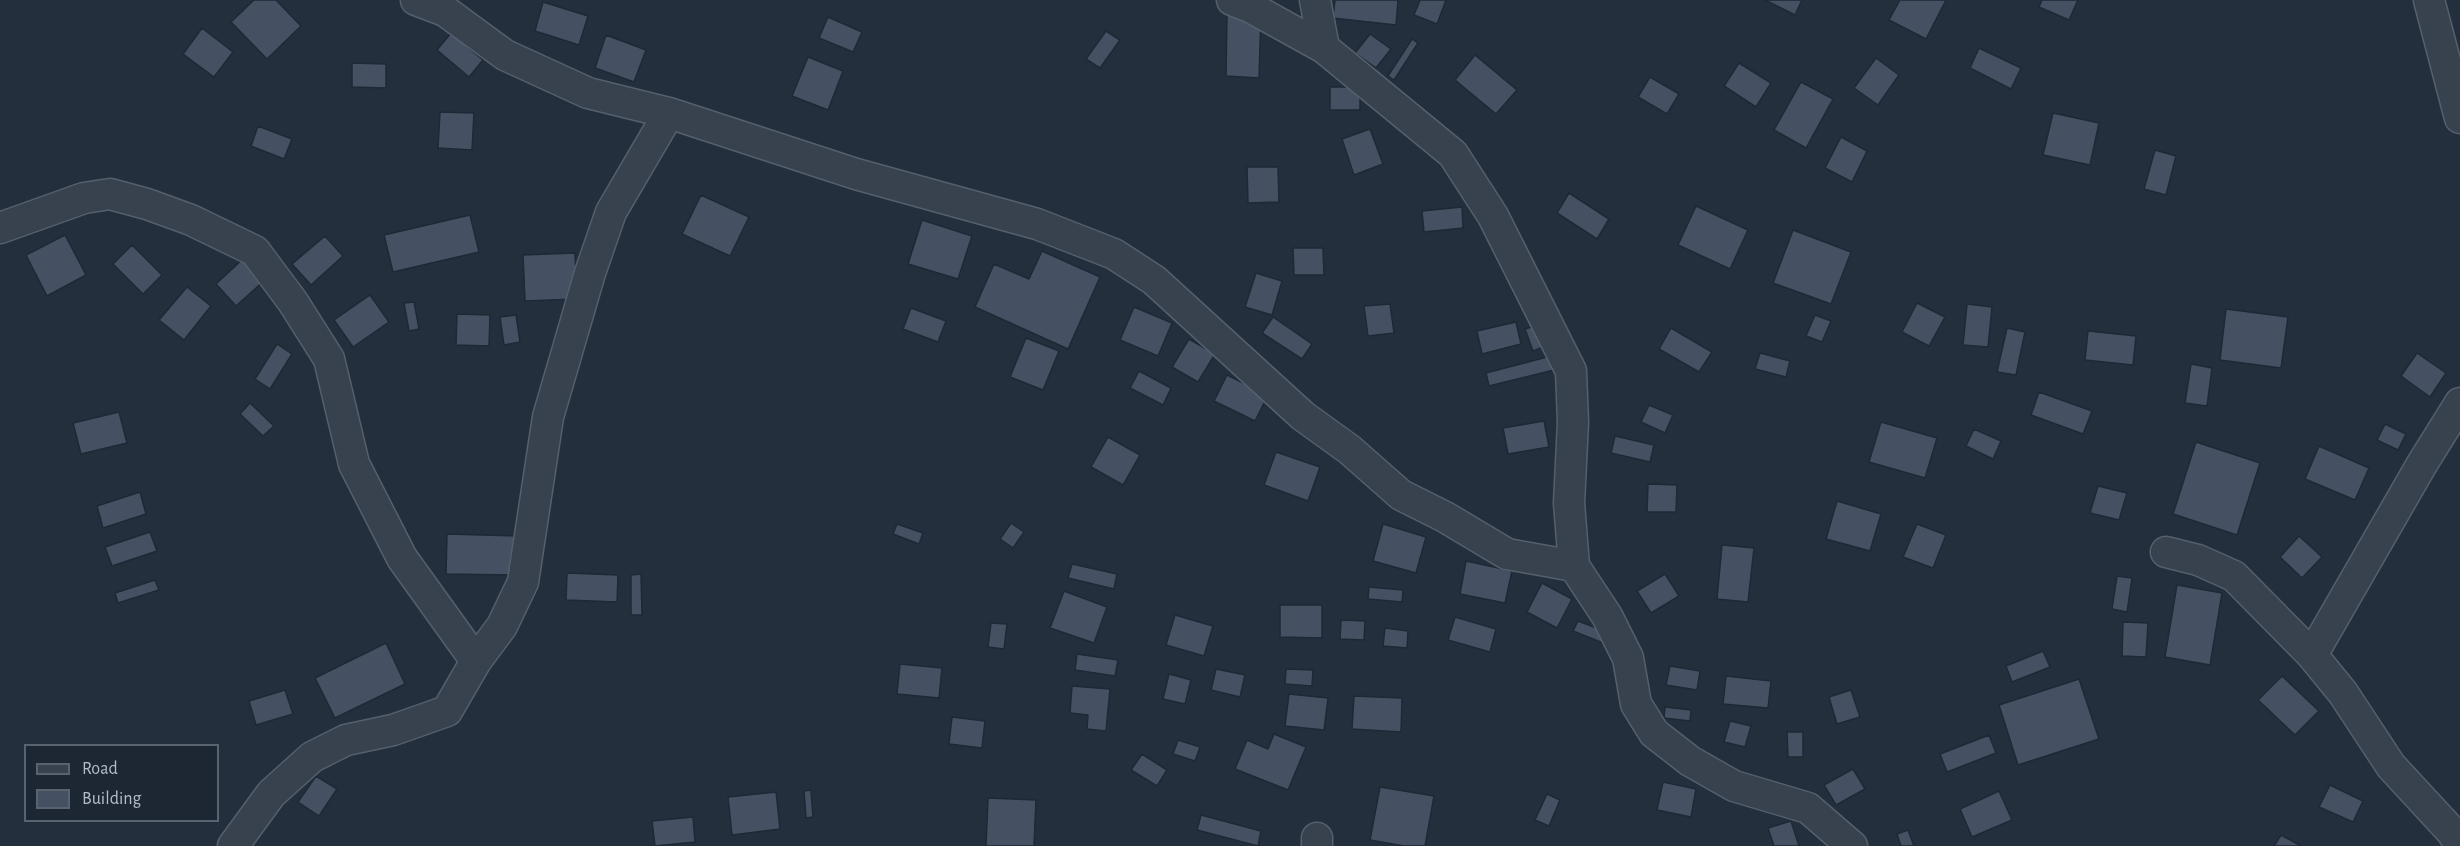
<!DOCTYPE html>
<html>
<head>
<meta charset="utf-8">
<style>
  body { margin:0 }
  #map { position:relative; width:2460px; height:846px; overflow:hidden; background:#242f3e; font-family:"Alegreya Sans",sans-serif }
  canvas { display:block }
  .legend { position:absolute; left:24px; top:744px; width:195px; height:78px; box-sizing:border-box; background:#1d2633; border:2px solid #59626f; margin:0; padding:8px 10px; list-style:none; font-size:18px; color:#b4bcc9 }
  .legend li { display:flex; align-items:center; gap:12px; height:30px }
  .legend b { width:30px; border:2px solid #59626f }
</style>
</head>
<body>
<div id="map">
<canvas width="2460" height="846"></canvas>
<ul class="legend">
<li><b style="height:8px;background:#38414e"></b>Road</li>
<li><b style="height:16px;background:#455162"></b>Building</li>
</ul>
</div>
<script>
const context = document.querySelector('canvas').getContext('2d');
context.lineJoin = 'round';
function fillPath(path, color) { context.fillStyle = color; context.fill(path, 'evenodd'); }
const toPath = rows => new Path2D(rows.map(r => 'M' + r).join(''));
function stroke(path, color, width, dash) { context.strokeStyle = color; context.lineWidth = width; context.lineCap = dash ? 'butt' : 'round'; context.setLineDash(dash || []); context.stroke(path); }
const building = toPath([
  [254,0,276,0,301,26,267,59,231,22,254,0],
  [1335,0,1398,0,1396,25,1333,18,1335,0],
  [1420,0,1446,0,1437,24,1414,15,1420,0],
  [1765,0,1802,0,1795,15,1765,0],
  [1900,0,1946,0,1926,39,1889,20,1900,0],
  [2042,0,2078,0,2069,20,2039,7,2042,0],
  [543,2,588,16,579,45,535,31,543,2],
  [1227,13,1261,14,1259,78,1226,76,1227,13],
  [828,17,862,32,853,52,819,38,828,17],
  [202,28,233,52,214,77,183,54,202,28],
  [1106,31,1120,40,1100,68,1086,59,1106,31],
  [451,33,483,60,469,77,437,50,451,33],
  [1370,34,1391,49,1376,68,1355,53,1370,34],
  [606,35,646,50,634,82,595,68,606,35],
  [1412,39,1418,43,1394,80,1388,76,1412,39],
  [1979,48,2021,68,2011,89,1970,68,1979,48],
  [1475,55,1517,90,1496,114,1455,80,1475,55],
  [808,57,843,71,828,110,792,96,808,57],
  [1876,58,1899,75,1878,105,1854,88,1876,58],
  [352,63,386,64,386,88,352,87,352,63],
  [1739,63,1771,83,1756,107,1724,86,1739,63],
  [1650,77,1679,94,1667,114,1638,97,1650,77],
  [1801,82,1833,99,1806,148,1774,130,1801,82],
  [1330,87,1360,87,1360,110,1330,110,1330,87],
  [440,112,474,113,472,150,438,148,440,112],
  [2053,113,2099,123,2090,165,2043,155,2053,113],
  [258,126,292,139,284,159,251,146,258,126],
  [1370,129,1383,164,1354,175,1342,139,1370,129],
  [1841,137,1867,151,1852,182,1825,168,1841,137],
  [2155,150,2176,156,2166,195,2144,189,2155,150],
  [1247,167,1278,167,1279,202,1248,203,1247,167],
  [1569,193,1609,219,1597,239,1557,213,1569,193],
  [701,195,749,217,730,256,682,234,701,195],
  [1696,206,1748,230,1730,269,1678,245,1696,206],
  [1462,207,1463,228,1424,232,1422,211,1462,207],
  [470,215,479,252,393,272,384,235,470,215],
  [922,220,972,236,958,279,908,264,922,220],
  [1793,230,1851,252,1831,304,1773,283,1793,230],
  [65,235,86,275,47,296,26,255,65,235],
  [325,236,343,256,311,285,292,264,325,236],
  [132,245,162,275,143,294,113,264,132,245],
  [1293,248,1323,248,1324,275,1294,275,1293,248],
  [1042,251,1100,277,1068,349,975,307,994,264,1029,279,1042,251],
  [575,253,577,299,525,301,523,255,575,253],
  [245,257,266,279,236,306,216,284,245,257],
  [1256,273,1282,281,1272,315,1245,307,1256,273],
  [187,287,211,306,184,340,159,320,187,287],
  [370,295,389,322,353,347,334,320,370,295],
  [414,302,419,329,409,331,404,303,414,302],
  [1917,303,1945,317,1929,346,1902,332,1917,303],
  [1390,304,1394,333,1368,336,1364,306,1390,304],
  [1967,304,1992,307,1988,347,1963,345,1967,304],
  [1134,307,1172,323,1158,356,1120,340,1134,307],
  [911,308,946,321,938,342,903,329,911,308],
  [2226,309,2288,317,2281,368,2220,360,2226,309],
  [457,314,490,315,489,346,456,345,457,314],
  [516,315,520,342,504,345,500,317,516,315],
  [1815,315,1831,321,1822,342,1806,336,1815,315],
  [1273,317,1312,344,1302,359,1262,333,1273,317],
  [1516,322,1521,344,1482,354,1477,331,1516,322],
  [1538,325,1546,346,1533,351,1525,329,1538,325],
  [1671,328,1712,352,1699,372,1659,349,1671,328],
  [2007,328,2025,332,2016,375,1997,372,2007,328],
  [2088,331,2136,336,2133,365,2085,360,2088,331],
  [1026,338,1059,351,1043,390,1010,377,1026,338],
  [1189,339,1215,354,1198,382,1172,367,1189,339],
  [277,344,292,354,270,389,255,379,277,344],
  [1760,353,1790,361,1786,377,1755,369,1760,353],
  [2417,353,2446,373,2430,397,2401,376,2417,353],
  [1551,356,1554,370,1489,386,1486,373,1551,356],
  [2191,364,2212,368,2207,406,2185,403,2191,364],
  [1139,371,1171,388,1163,405,1130,388,1139,371],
  [1227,375,1268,395,1255,421,1214,401,1227,375],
  [2039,392,2092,411,2083,434,2031,415,2039,392],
  [250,403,274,426,263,436,240,414,250,403],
  [1649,405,1673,415,1665,433,1641,422,1649,405],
  [119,412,127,443,81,454,73,423,119,412],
  [1544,421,1549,447,1508,454,1503,428,1544,421],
  [1881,422,1937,438,1925,478,1869,462,1881,422],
  [2385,424,2406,434,2398,450,2377,440,2385,424],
  [1974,429,2001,441,1993,459,1966,446,1974,429],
  [1615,436,1654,445,1650,462,1611,453,1615,436],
  [1108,437,1140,455,1123,485,1091,467,1108,437],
  [2196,442,2260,463,2237,535,2173,514,2196,442],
  [2319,446,2369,468,2355,500,2305,479,2319,446],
  [1276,452,1320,467,1308,501,1264,485,1276,452],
  [1648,484,1677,485,1676,512,1647,512,1648,484],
  [2098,486,2127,493,2119,520,2090,513,2098,486],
  [140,492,146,514,103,528,97,506,140,492],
  [1837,501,1881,514,1870,551,1826,539,1837,501],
  [1011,523,1024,532,1013,548,1000,539,1011,523],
  [897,524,923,533,919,544,893,534,897,524],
  [1383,524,1426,537,1416,573,1373,561,1383,524],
  [1917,524,1946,535,1933,568,1903,557,1917,524],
  [150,532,157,551,112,566,105,547,150,532],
  [447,534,518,536,517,575,446,574,447,534],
  [2299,536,2322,557,2302,578,2280,557,2299,536],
  [1722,545,1754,548,1748,602,1717,599,1722,545],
  [1466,561,1512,571,1505,603,1460,594,1466,561],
  [1072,564,1117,574,1114,589,1068,578,1072,564],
  [567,573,618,575,617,602,566,600,567,573],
  [641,574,642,615,631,615,631,575,641,574],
  [1665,574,1679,596,1651,613,1637,591,1665,574],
  [2117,576,2132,578,2127,612,2112,609,2117,576],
  [155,580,159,590,118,603,115,593,155,580],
  [1542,583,1572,599,1557,628,1527,612,1542,583],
  [2177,585,2222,593,2210,665,2165,657,2177,585],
  [1369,587,1403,590,1402,602,1368,599,1369,587],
  [1064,591,1107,607,1094,643,1050,628,1064,591],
  [1280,605,1322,605,1322,638,1280,637,1280,605],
  [1175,615,1213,626,1204,656,1166,645,1175,615],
  [1455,617,1496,629,1490,652,1448,640,1455,617],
  [1341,620,1365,621,1364,640,1340,639,1341,620],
  [1578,621,1607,632,1603,643,1573,631,1578,621],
  [2123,622,2148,623,2146,657,2122,656,2123,622],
  [991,623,1007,624,1004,649,988,647,991,623],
  [1385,628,1408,631,1407,648,1383,646,1385,628],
  [386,643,405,684,335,718,315,678,386,643],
  [2043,651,2050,667,2012,682,2006,666,2043,651],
  [1077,654,1118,660,1115,676,1075,670,1077,654],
  [900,664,942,668,939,698,897,694,900,664],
  [1670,666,1700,671,1697,690,1666,685,1670,666],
  [1216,669,1245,675,1240,697,1211,690,1216,669],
  [1286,669,1313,670,1312,686,1285,684,1286,669],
  [1169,674,1191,680,1185,704,1163,699,1169,674],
  [1726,676,1771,681,1768,708,1723,704,1726,676],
  [2282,676,2319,711,2295,735,2258,700,2282,676],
  [2079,679,2099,739,2018,765,1999,705,2079,679],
  [1072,686,1110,689,1106,731,1087,729,1088,715,1070,713,1072,686],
  [285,690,293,714,256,725,249,701,285,690],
  [1851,690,1860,717,1837,724,1829,697,1851,690],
  [1289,694,1328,698,1324,730,1285,726,1289,694],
  [1354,696,1402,698,1401,732,1352,729,1354,696],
  [1665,707,1691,710,1690,721,1664,718,1665,707],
  [952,717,985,721,982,748,949,744,952,717],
  [1730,721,1751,726,1745,747,1724,742,1730,721],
  [1787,732,1803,732,1803,757,1788,757,1787,732],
  [1274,734,1306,747,1288,790,1235,769,1247,740,1268,749,1274,734],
  [1989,735,1996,753,1947,772,1940,754,1989,735],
  [1178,740,1200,747,1195,761,1173,754,1178,740],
  [1142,754,1167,770,1157,786,1131,770,1142,754],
  [1853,769,1865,789,1836,805,1824,785,1853,769],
  [316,776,337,789,319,816,298,802,316,776],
  [1663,782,1696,789,1691,817,1657,810,1663,782],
  [2330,785,2363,801,2353,822,2319,807,2330,785],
  [1380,787,1434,796,1425,846,1404,846,1370,840,1380,787],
  [811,790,813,817,806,818,804,791,811,790],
  [1999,791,2012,820,1972,837,1960,809,1999,791],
  [776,792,780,829,732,835,728,797,776,792],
  [1547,794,1560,800,1549,826,1535,820,1547,794],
  [988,798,1036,800,1034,846,986,846,988,798],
  [1201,815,1261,831,1258,846,1197,830,1201,815],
  [693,817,695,842,655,846,652,821,693,817],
  [1791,821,1799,846,1774,846,1768,828,1791,821],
  [1908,830,1914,846,1901,846,1897,834,1908,830],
  [2281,835,2301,846,2274,846,2281,835]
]);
fillPath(building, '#455162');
stroke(building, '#1f2835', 1.5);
const minor = toPath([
  [416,0,445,11,505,55,588,93,669,113,856,174,1037,224,1114,254,1154,280,1303,416,1350,450,1401,495,1445,517,1507,554,1574,566,1607,616,1628,658,1636,704,1654,733,1690,761,1734,786,1808,808,1852,846],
  [1232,0,1250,7,1324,48,1453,154,1493,216,1571,371,1573,422,1569,503,1574,566],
  [1315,0,1324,48],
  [2429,0,2460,118],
  [0,228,84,198,110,194,147,204,191,220,255,251,293,302,329,359,354,464,402,558,476,661],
  [2166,552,2198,560,2234,576,2312,655,2343,693,2391,766,2452,832,2460,845],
  [2312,655,2422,464,2460,403],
  [1317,838,1317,846],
  [233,846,271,794,312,757,346,740,393,730,447,711,476,661,502,626,523,582,548,417,590,273,611,212,669,113]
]);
stroke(minor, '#565f6c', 33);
stroke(minor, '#38414e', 30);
</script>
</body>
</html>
